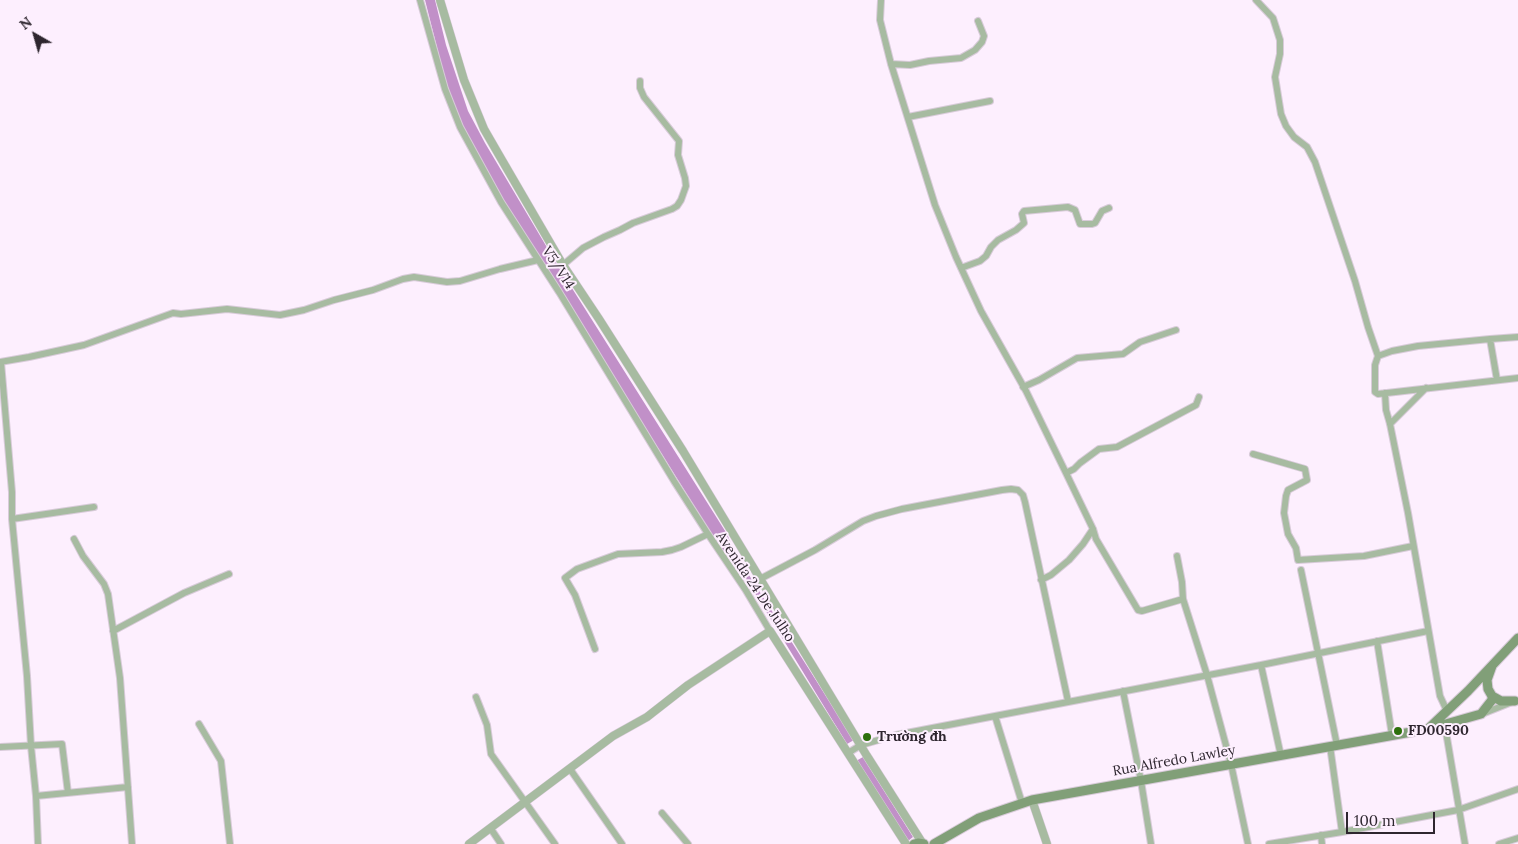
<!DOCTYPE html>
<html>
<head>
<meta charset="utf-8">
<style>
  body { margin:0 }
  #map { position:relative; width:1518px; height:844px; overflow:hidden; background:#fdeffe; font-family:Lora,serif }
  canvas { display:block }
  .north { position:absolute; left:10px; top:10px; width:50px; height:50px; -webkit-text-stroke:4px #fdeffe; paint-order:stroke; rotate:322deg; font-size:14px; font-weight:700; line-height:20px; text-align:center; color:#2e262f }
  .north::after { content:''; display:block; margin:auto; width:18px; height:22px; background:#2e262f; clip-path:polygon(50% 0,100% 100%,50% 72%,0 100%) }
  .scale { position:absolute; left:1346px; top:812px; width:89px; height:22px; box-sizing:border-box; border:2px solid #2e262f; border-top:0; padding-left:6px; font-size:15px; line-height:18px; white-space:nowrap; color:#2e262f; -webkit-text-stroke:4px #fdeffe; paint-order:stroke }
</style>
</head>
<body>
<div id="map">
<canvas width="1518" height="844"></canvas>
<div class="north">N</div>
<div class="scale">100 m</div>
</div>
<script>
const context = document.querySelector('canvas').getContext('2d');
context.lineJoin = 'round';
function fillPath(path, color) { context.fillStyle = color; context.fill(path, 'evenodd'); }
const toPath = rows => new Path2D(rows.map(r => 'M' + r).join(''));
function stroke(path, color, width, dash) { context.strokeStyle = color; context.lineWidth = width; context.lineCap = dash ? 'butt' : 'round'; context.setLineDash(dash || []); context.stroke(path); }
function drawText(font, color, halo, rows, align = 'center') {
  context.font = font + ' Lora,serif'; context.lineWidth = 4; context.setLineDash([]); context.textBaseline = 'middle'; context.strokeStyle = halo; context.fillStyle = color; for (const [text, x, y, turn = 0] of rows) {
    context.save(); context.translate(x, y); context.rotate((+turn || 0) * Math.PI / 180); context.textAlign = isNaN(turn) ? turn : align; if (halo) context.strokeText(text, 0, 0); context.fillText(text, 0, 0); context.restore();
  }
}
fillPath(toPath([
  [425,0,435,0,446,45,468,111,485,143,558,266,727,534,732,546,723,552,503,200,465,133,446,83],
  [735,553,854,740,847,744,745,577,727,558],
  [863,757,913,837,908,841,856,761]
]), '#c190c8');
stroke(toPath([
  [727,548,733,557]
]), '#c190c8', 2);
const minor = toPath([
  [420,0,445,89,460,127,501,202,559,292,674,481,708,534],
  [881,0,880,20,891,64,935,205,956,257,981,311,1026,391,1066,473,1093,529,1096,539,1138,610,1142,611,1183,599],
  [1256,0,1273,18,1280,40,1280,54,1275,77,1281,114,1286,126,1294,137,1307,147,1315,162,1355,281,1368,327,1378,356,1375,365,1375,392,1378,394,1518,378],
  [891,64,910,65,929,61,961,58,975,50,982,42,984,36,978,21],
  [908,117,990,101],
  [563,265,583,248,604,237,620,230,633,223,672,209,677,206,681,200,686,186,685,178,678,155,679,141,644,97,640,88,640,81],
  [961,268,980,261,986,256,991,247,998,240,1016,230,1024,223,1022,214,1024,211,1068,207,1075,210,1080,224,1092,224,1095,223,1102,211,1109,208],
  [1490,339,1518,337],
  [1378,356,1392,351,1418,346,1490,339,1497,380],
  [0,362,29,357,84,345,173,313,181,314,227,309,280,315,304,310,334,300,373,290,403,279,414,277,447,282,460,281,500,269,538,260],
  [1,362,12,492,12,519,27,676,31,746,36,796,38,844],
  [1023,387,1039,380,1077,358,1123,354,1140,342,1176,330],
  [1385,393,1386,410,1390,424,1408,513,1440,696,1447,711],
  [1390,424,1426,388],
  [1253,454,1305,469,1307,480,1288,490,1286,496,1284,513,1288,534,1296,548,1298,560,1364,556,1413,546],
  [1066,473,1074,469,1080,463,1099,449,1117,447,1196,405,1199,397],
  [12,519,94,507],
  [74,539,83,556,104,584,108,594,120,678,132,844],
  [1177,556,1182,582,1183,599,1207,675,1231,764,1248,844],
  [1301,570,1337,745],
  [760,579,815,550,863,521,876,516,902,509,1002,490,1011,489,1018,490,1023,495,1025,502,1068,701],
  [1041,580,1051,575,1069,560,1083,544,1093,529],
  [113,631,184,593,229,574],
  [1377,641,1392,735],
  [595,649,575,595,565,578,577,569,618,554,662,552,672,550,681,547,708,534,745,589,770,631],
  [1261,665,1281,756],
  [1123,691,1141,781,1151,844],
  [476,697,487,725,491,754,555,844],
  [1482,714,1512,702],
  [995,716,1022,803],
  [199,724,221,761,230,844],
  [1447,724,1446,732,1465,844],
  [1330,746,1342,832],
  [0,747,62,744,68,793],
  [848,753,861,745,896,735,1261,665,1428,631],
  [570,769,622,844],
  [36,796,128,787],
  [662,813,688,844],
  [491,829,501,844],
  [1321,835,1322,844],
  [1269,844,1342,832,1458,810,1518,789],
  [1499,844,1518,838]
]);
const tertiary = toPath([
  [440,0,464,80,484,129,499,155,563,265,599,319,683,451,867,756,923,844],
  [1032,800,1047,844],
  [469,844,613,736,647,717,688,685,770,631,906,844]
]);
const secondary = toPath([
  [1492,696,1501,701,1515,701],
  [1428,729,1468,691,1518,638],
  [914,844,918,843,924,844],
  [934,844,979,818,1032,800,1428,729,1481,714,1492,700,1492,696,1488,689,1487,680,1492,666]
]);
stroke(minor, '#d8cbd9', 8);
stroke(tertiary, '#d8cbd9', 9);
stroke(secondary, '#d8cbd9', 11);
stroke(minor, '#a7bba1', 6);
stroke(tertiary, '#a7bba1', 8);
stroke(secondary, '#819f78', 9);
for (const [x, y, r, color] of [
  [1398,731,5,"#2d700c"],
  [867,737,5,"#2d700c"]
]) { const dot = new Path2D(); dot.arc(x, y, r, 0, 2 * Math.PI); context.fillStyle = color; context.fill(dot); stroke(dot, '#fdeffe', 2); }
drawText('14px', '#2e262f', '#fdeffe', [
  ["V5/V14",558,268,57],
  ["Avenida 24 De Julho",755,587,56],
  ["Rua Alfredo Lawley",1174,761,-10]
]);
drawText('bold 14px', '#2e262f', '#fdeffe', [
  ["FD00590",1408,731],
  ["Trường đh",877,737]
], 'left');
</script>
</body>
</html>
